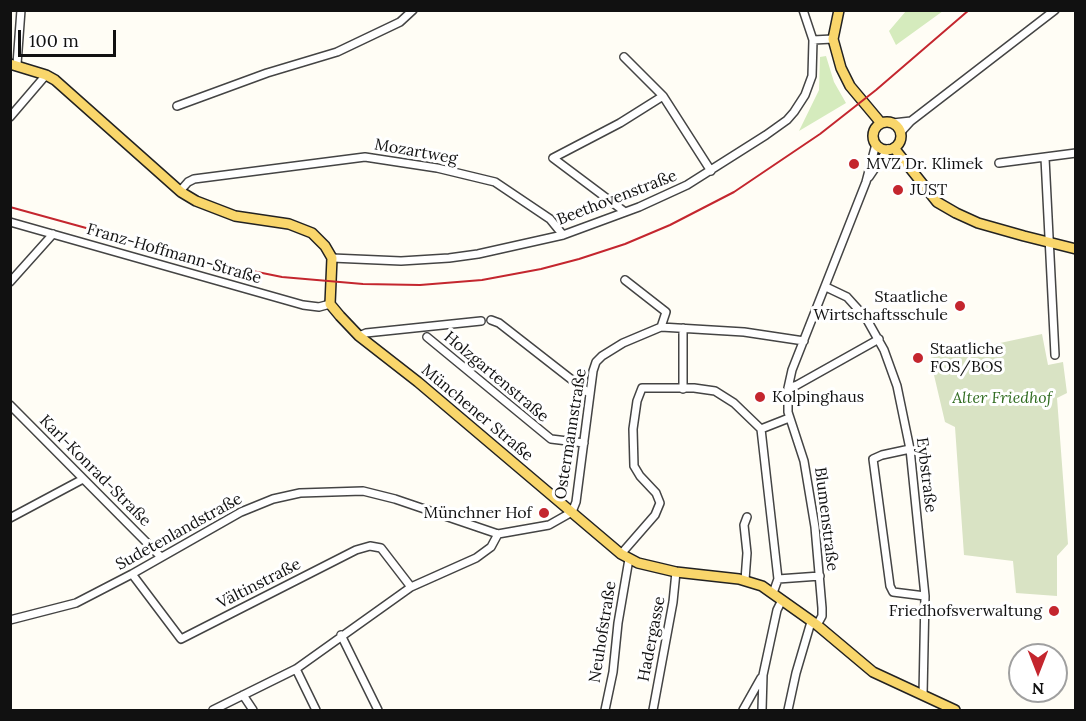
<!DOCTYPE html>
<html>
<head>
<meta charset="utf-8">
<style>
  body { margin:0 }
  #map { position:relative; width:1086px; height:721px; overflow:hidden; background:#fffdf5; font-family:Lora,serif }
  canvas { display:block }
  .frame { position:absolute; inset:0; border:12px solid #111; pointer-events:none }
  .north { position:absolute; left:1008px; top:643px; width:60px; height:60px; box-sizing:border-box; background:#fff; border:2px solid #a0a0a0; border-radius:50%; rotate:180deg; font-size:16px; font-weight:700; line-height:24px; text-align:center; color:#111 }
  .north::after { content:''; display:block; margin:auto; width:21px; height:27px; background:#c4262e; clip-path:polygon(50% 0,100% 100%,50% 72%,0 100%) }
  .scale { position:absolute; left:18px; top:30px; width:98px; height:27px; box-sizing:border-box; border:3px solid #111; border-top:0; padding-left:8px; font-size:18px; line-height:21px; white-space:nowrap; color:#111; -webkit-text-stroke:4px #fff; paint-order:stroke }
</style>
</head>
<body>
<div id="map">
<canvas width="1086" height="721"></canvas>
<div class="frame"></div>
<div class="north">N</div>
<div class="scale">100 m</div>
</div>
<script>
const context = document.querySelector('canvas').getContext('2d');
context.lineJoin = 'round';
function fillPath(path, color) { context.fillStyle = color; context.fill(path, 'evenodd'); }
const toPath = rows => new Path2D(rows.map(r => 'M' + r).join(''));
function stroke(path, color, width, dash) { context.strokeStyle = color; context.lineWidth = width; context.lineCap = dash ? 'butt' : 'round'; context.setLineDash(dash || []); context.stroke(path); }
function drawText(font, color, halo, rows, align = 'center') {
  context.font = font + ' Lora,serif'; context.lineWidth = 6; context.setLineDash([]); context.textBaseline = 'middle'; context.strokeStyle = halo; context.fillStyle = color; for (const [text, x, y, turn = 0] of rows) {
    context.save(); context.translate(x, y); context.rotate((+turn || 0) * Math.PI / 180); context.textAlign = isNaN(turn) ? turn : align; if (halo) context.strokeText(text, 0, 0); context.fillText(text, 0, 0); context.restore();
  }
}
fillPath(toPath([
  [906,11,906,10,943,11,896,45,889,31],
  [826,56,834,82,846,103,799,131,819,90,820,57]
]), '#d5ebbd');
fillPath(toPath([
  [1042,334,1048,365,1063,362,1067,393,1057,398,1068,544,1057,556,1057,596,1016,593,1013,561,964,555,955,427,945,422,930,358]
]), '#d9e3c4');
const minor = toPath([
  [813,40,833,39],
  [624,57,663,96,711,171],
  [17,64,21,10],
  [177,106,267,73,337,52,400,22,413,10],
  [10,117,46,75],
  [893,123,911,121],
  [901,132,911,121,1055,10],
  [1045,158,1055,355],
  [999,163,1076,153],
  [869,177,888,149],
  [180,191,188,182,194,179,365,157,378,159,437,168,495,182,550,219,563,235],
  [625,212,553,158,620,123,663,96],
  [10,222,303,305,319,307,330,304],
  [332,258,401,261,449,258,478,254,563,235,639,207,687,185,766,135,787,120,794,112,805,95,812,76,813,40,803,10],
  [625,280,666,312,661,327],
  [10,282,53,234],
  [826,287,847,297,866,318,884,350,897,386,910,449,925,596,923,695],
  [491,320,499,323,590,394],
  [359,336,366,333,481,321],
  [427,337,551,439,584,443],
  [788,388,797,385,879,339],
  [683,389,683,328],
  [10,405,160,556],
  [761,429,778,579,773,593],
  [761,429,789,418],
  [910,449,882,455,873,459,890,586,893,592,925,596],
  [10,518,83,479],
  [621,554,655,515,660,503,656,493,640,476,634,466,633,429,637,401,642,388,694,388,715,391,734,403,761,429],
  [132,574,181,639,356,550,370,546,381,548,411,587],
  [778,579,820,576],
  [745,580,747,553,744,525,747,517],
  [10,620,76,603,132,574,241,512,273,499,300,493,363,491,395,499,498,534,549,525,572,512,576,502,593,371,596,362,602,356,623,343,661,327,744,332,804,341],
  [817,625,822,616,822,608,815,527,804,461,788,412,788,388,792,370,866,182,876,144],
  [341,635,378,710],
  [296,669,316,710],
  [243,695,253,710],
  [213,710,296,669,411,587,476,558,491,547,498,534],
  [605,710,613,672,618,623,629,559],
  [653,710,673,602,676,572],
  [743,710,761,678],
  [762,710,763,675,777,610,782,600],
  [788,710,796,673,811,622]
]);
const major = toPath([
  [839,10,833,39,841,68,850,86,881,123],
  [10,64,46,75,55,80,181,192,196,201,235,216,289,224,312,233,325,246,332,258,330,304,340,316,359,336,418,382,621,554,638,563,676,572,739,579,762,586,817,625,873,672,955,710],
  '873 136a14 14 0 1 1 28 0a14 14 0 1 1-28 0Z',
  [894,148,937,202,956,213,978,223,1024,236,1076,249]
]);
stroke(minor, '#444', 10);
stroke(major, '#222', 12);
stroke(minor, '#fff', 7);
stroke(major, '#f9d66b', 9);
stroke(toPath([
  [10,207,213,263,282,277,363,284,420,285,482,280,541,269,579,259,625,244,670,225,734,192,820,134,876,90,969,10]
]), '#c4262e', 2);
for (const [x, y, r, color] of [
  [854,164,6,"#c4262e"],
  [898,190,6,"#c4262e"],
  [960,306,6,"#c4262e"],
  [918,358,6,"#c4262e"],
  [760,397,6,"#c4262e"],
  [544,513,6,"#c4262e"],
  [1054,611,6,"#c4262e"]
]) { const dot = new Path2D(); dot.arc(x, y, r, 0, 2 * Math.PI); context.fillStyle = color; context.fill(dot); stroke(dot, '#fff', 2); }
drawText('16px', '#111', '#fff', [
  ["Mozartweg",416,152,10],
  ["Beethovenstraße",617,198,-21],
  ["Franz-Hoffmann-Straße",174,254,16],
  ["Holzgartenstraße",496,377,40],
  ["Münchener Straße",477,413,40],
  ["Ostermannstraße",571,434,-81],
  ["Karl-Konrad-Straße",95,471,45],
  ["Eybstraße",926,475,83],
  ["Blumenstraße",826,519,83],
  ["Sudetenlandstraße",179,532,-29],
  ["Vältinstraße",259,584,-27],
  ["Neuhofstraße",603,632,-81],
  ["Hadergasse",652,639,-79]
]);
drawText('16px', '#111', '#fff', [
  ["MVZ Dr. Klimek",866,164],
  ["JUST",910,190],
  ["Staatliche",948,297,"right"],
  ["Wirtschaftsschule",948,315,"right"],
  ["Staatliche",930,349],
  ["FOS/BOS",930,367],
  ["Kolpinghaus",772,397],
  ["Münchner Hof",532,513,"right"],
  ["Friedhofsverwaltung",1042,611,"right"]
], 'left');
drawText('italic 16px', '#2f6b1f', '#fff', [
  ["Alter Friedhof",1002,398]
]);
</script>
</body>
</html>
